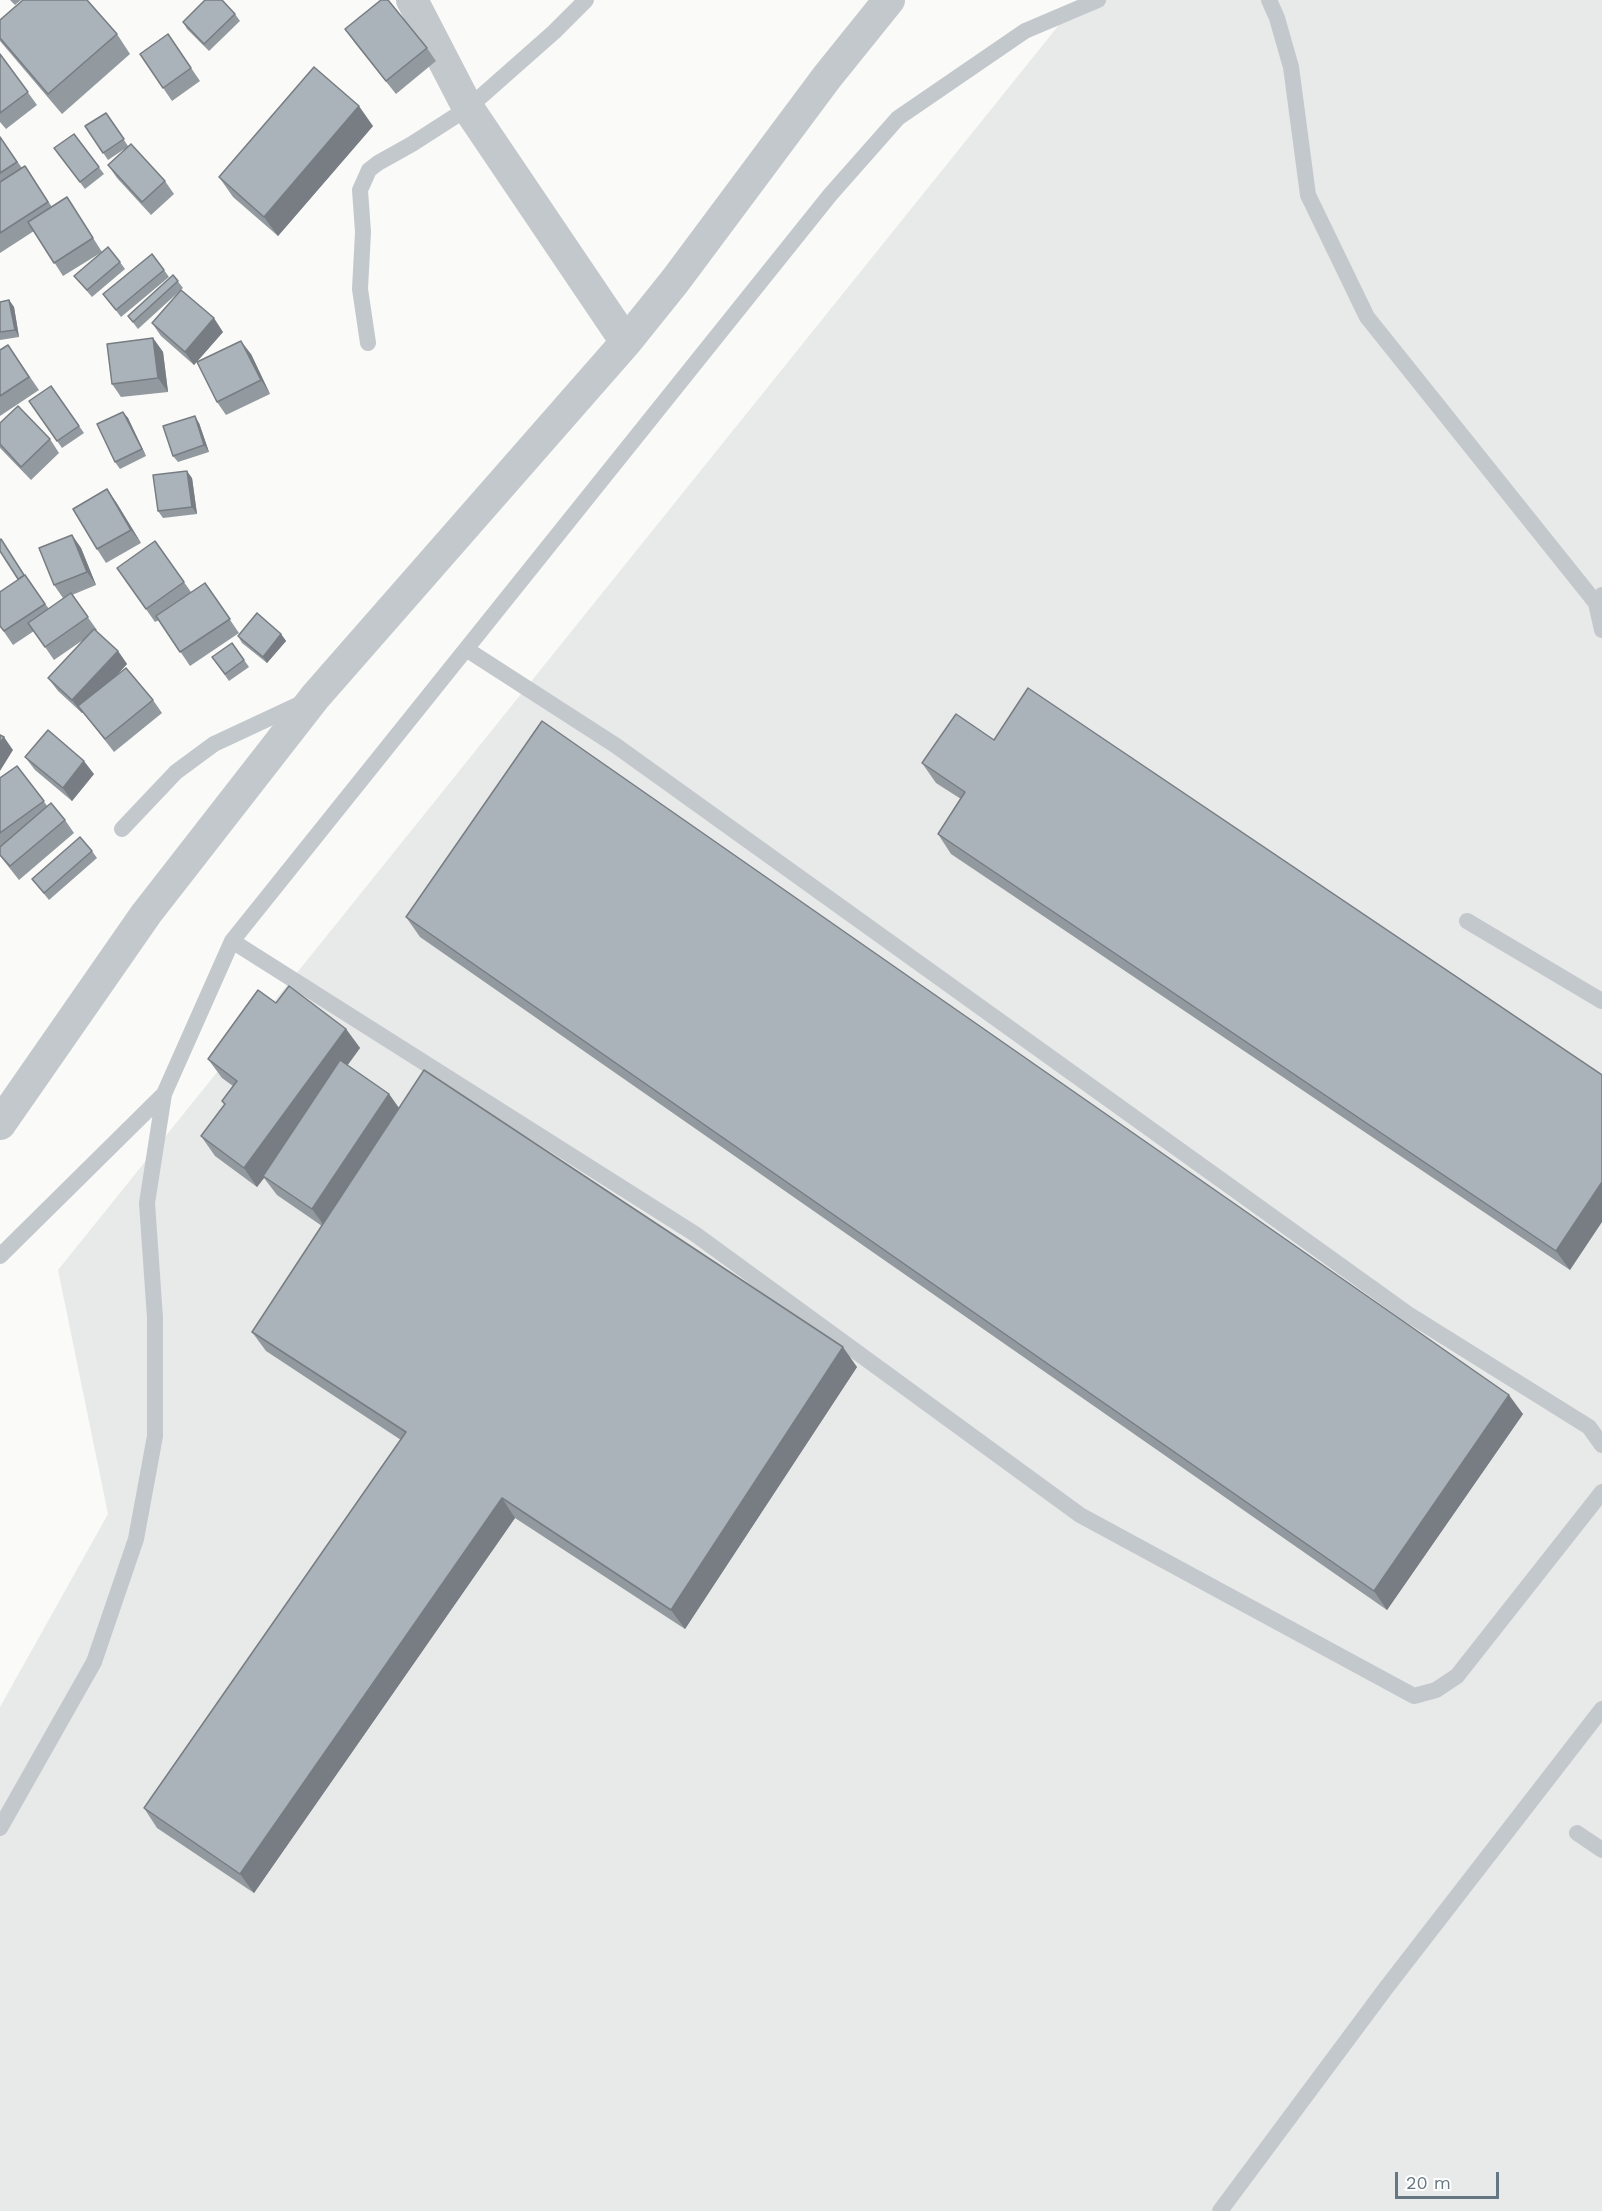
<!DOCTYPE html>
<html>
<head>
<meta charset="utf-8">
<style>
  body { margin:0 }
  #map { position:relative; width:1602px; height:2211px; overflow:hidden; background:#fafaf8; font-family:"Work Sans",sans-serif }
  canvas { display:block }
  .scale { position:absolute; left:1395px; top:2172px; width:104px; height:27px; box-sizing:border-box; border:3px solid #657783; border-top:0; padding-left:8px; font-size:18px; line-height:21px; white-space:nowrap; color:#657783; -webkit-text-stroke:4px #fff; paint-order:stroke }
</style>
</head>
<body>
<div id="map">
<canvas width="1602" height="2211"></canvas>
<div class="scale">20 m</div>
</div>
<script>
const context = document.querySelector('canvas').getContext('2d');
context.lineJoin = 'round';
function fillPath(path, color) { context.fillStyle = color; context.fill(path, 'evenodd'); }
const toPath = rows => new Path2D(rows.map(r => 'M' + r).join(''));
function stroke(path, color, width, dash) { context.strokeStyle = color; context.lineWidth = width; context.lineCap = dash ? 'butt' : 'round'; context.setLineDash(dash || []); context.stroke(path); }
fillPath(toPath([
  [1079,0,1602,0,1602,2211,0,2211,0,1707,108,1514,58,1270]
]), '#e8e9e9');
stroke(toPath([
  [1269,0,1277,18,1291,67,1308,195,1367,317,1596,603,1602,595],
  [368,343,360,289,363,232,360,190,369,170,378,163,412,144,468,108,554,32,586,0],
  [1596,603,1602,630],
  [466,649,615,745,1408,1314,1589,1427,1602,1445],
  [122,829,176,772,214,744,304,702],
  [1467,921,1602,1001],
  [232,941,695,1234,1080,1515,1414,1696,1436,1690,1457,1676,1602,1492],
  [0,1256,164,1094],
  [0,1828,94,1662,136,1539,155,1436,155,1318,147,1203,164,1094,232,941,830,195,898,118,1025,31,1098,0],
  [1577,1833,1602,1850],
  [1220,2211,1386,1988,1602,1709]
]), '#c3c8cc', 16);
stroke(toPath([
  [412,0,468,108,626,342],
  [0,1124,146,914,315,697,626,342,675,281,827,77,889,0]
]), '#c3c8cc', 32);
fillPath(toPath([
  [10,0,21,0,15,5],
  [235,14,240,21,209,51,187,29,183,22],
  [0,20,117,34,130,54,62,114,0,41],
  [345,29,427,48,436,61,396,94,355,43],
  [168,34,200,81,172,101,140,54],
  [0,54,37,105,6,129,0,122],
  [106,113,128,146,165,181,174,194,151,215,117,178,108,165,126,148,108,160,85,126],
  [373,126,278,236,233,197,219,177],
  [74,134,104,174,85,189,54,148],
  [0,137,22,168,25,166,52,207,76,211,102,252,63,276,34,231,0,253],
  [120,262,125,269,92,297,74,276],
  [164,270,169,277,121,317,108,300],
  [173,275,183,288,138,329,128,316],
  [9,300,14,307,19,337,0,340,0,302],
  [152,323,223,332,194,365,161,336],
  [153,338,163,352,168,392,121,397,112,384],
  [8,345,39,390,0,416,0,350],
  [251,354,270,394,226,415,217,402],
  [51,386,84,433,62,448,29,401],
  [123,412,128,418,146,456,120,469,115,462],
  [0,423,50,439,59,453,31,480,0,448],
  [199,423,209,452,178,462,173,456],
  [192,478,197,514,163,518,158,511],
  [116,502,141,543,106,563,97,549],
  [72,535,81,548,96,585,72,595,97,630,96,631,118,651,127,664,117,675,153,700,162,713,114,752,83,712,82,713,58,691,48,678,83,640,54,660,34,631,13,645,0,626,25,575,49,609,63,598,54,585],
  [155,541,191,592,205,583,239,633,190,666,159,620,155,622,117,568],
  [281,634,286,641,267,663,242,643,238,636],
  [232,643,249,667,229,681,212,657],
  [25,757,94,774,72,801,35,770],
  [922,763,1602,1075,1570,1270,951,854,938,834,961,799,936,783],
  [17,766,48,807,65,820,74,833,19,880,0,856,0,778],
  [92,851,97,858,49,900,32,879],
  [406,917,1523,1414,1387,1610,420,937],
  [276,1003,346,1029,360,1048,347,1066,389,1094,399,1108,857,1367,685,1629,515,1518,254,1893,157,1828,144,1808,401,1440,266,1351,252,1332,322,1226,277,1195,264,1178,257,1187,215,1156,201,1136,225,1105,222,1101,233,1086,222,1078,208,1059]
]), '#929a9f');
fillPath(toPath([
  [359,106,373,126,278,236,264,217],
  [9,300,14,307,19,337,15,330],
  [214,318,223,332,194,365,185,352],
  [153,338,163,352,168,392,158,378],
  [241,341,251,354,270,394,261,380],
  [123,412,128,418,146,456,142,449],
  [195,416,199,423,209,452,204,445],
  [187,471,192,478,197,514,192,507],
  [107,489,116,502,141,543,131,530],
  [72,535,81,548,96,585,87,572],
  [281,634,286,641,267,663,263,657],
  [118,651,127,664,83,712,78,706,83,712,82,713,72,700],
  [4,737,13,750,0,771,0,743],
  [84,761,94,774,72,801,63,788],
  [346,1029,360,1048,265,1177,263,1176,264,1178,257,1187,244,1168],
  [389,1094,403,1114,326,1228,312,1209],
  [1602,1182,1602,1222,1570,1270,1556,1251],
  [843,1347,857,1367,685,1629,671,1610],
  [1509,1395,1523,1414,1387,1610,1374,1591],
  [502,1498,515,1518,254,1893,240,1874]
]), '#777d82');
const building = toPath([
  [23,0,87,0,117,34,48,94,0,38,0,20,23,0],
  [205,0,222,0,235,14,204,44,183,22,205,0],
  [381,0,388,0,427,48,386,81,345,29,381,0],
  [168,34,191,68,163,88,140,54,168,34],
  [0,54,28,92,0,113,0,54],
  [314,67,359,106,264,217,219,177,314,67],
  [106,113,124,139,103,153,85,126,106,113],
  [74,134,99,167,80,182,54,148,74,134],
  [0,137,17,162,0,173,0,137],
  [131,144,165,181,142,202,108,165,131,144],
  [25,166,48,202,0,233,0,182,25,166],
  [67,197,93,238,54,263,28,222,67,197],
  [108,247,120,262,87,290,74,276,108,247],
  [152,254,164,270,116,310,103,294,152,254],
  [173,275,178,281,133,322,128,316,173,275],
  [181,290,214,318,185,352,152,323,181,290],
  [9,300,15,330,0,332,0,302,9,300],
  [153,338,158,378,112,384,107,344,153,338],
  [241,341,261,380,217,402,197,362,241,341],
  [8,345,29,377,0,396,0,350,8,345],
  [51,386,79,426,57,441,29,401,51,386],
  [18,406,50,439,21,467,0,444,0,423,18,406],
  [123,412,142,449,115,462,97,424,123,412],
  [195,416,204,445,173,456,163,426,195,416],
  [187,471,192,507,158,511,153,475,187,471],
  [107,489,131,530,97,549,73,509,107,489],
  [72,535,87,572,54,585,39,548,72,535],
  [1,539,24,575,18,579,0,551,0,540,1,539],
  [155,541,184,582,146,609,117,568,155,541],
  [25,575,45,604,4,631,0,626,0,592,25,575],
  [205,583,230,619,180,652,156,616,205,583],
  [71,593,88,617,45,647,28,623,71,593],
  [257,613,281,634,263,657,238,636,257,613],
  [94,629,118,651,72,700,48,678,94,629],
  [232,643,244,660,225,674,212,657,232,643],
  [126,668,153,700,105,739,78,706,126,668],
  [1028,688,1602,1075,1602,1182,1556,1251,938,834,965,792,922,763,956,714,994,740,1028,688],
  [542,721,1509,1395,1374,1591,406,917,542,721],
  [48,730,84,761,63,788,25,757,48,730],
  [0,735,4,737,0,743,0,735],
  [17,766,44,801,0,833,0,778,17,766],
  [51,803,65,820,10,866,0,855,0,847,51,803],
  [80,837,92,851,44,893,32,879,80,837],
  [289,986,346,1029,244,1168,201,1136,225,1104,222,1101,237,1081,208,1059,258,990,276,1003,289,986],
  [340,1060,389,1094,312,1209,263,1176,340,1060],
  [424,1070,843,1347,671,1610,502,1498,240,1874,144,1808,406,1432,252,1332,424,1070]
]);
fillPath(building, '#aab3b9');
stroke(building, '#777d82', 1.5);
</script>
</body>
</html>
